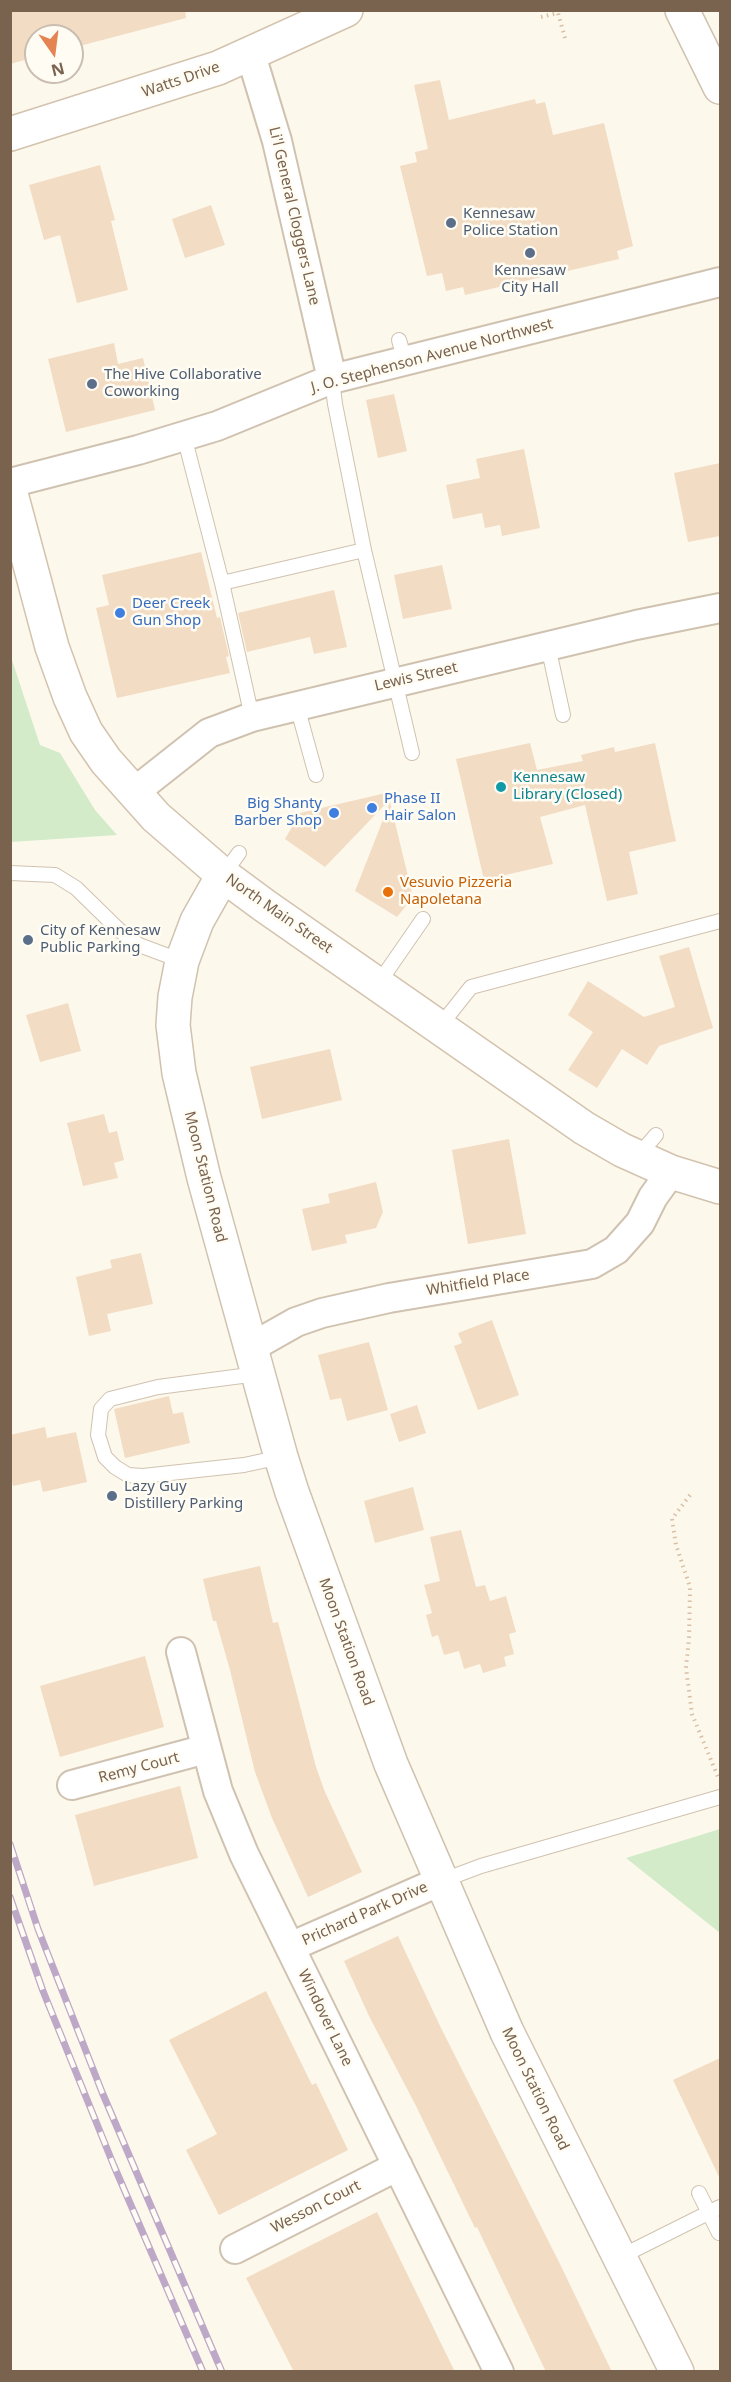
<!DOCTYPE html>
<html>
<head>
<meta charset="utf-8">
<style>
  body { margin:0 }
  #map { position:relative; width:731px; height:2382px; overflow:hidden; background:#fdf8ec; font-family:"Noto Sans",sans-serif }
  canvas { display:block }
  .frame { position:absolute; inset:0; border:12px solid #79624e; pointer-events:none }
  .north { position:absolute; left:24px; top:24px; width:60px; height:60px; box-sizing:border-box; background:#fffcf3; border:2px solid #c9beb1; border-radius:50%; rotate:166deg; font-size:16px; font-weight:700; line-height:24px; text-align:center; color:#79624e }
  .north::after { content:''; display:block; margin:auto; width:21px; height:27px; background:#e58453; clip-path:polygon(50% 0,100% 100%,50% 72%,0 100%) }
</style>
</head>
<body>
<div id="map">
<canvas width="731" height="2382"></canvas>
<div class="frame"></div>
<div class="north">N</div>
</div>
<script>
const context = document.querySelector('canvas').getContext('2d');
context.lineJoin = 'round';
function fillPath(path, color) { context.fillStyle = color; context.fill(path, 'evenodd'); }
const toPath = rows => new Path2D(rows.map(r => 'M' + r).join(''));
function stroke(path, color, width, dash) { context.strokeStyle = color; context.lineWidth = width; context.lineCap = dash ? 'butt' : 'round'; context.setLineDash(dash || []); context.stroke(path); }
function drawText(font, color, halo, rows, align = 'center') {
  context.font = font + ' "Noto Sans",sans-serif'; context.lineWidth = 5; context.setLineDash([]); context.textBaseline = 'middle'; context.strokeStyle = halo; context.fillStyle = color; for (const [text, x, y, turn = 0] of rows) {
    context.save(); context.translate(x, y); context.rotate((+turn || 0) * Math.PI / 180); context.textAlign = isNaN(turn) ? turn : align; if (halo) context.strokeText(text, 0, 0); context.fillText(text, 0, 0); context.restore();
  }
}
fillPath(toPath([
  [10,654,40,745,60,753,95,810,117,835,11,842],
  [720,1829,720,1933,626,1858]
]), '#d3ebc9');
fillPath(toPath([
  [10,10,185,10,186,18,72,48,72,36,36,36,36,57,10,64],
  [440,80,449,120,535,99,536,104,545,102,553,135,604,123,633,246,617,251,619,259,465,295,463,287,446,291,442,273,427,276,400,166,417,162,415,152,428,149,414,85],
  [100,165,115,220,111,221,128,290,77,303,60,235,44,240,29,185],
  [211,205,225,245,185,258,172,219],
  [114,343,118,364,143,358,155,410,66,432,48,359],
  [394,394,407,451,378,458,366,400],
  [524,449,540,528,502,536,500,525,485,528,482,513,453,519,446,485,480,478,476,459],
  [720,463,720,536,688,542,674,473],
  [201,552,217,618,220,617,229,656,226,657,230,673,117,698,96,608,109,605,102,575],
  [442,565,452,609,403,619,394,575],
  [334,590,347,647,314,654,310,637,247,652,238,613],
  [530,743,537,770,583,761,581,755,614,747,615,752,655,743,676,841,629,852,638,894,607,901,585,805,540,817,553,864,484,880,456,759],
  [399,790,325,867,285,839,300,813],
  [390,802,413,897,397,917,355,891],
  [689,947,713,1028,659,1046,647,1065,622,1049,597,1088,568,1070,593,1032,568,1015,588,981,644,1017,675,1007,659,956],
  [68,1003,81,1051,40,1062,26,1015],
  [330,1049,342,1100,262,1119,250,1067],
  [104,1114,109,1133,117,1131,124,1160,114,1163,118,1178,83,1186,67,1123],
  [509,1139,526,1234,468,1244,452,1150],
  [376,1182,383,1212,376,1228,345,1235,347,1243,312,1251,302,1209,330,1203,328,1194],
  [141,1253,153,1304,107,1314,111,1331,89,1336,76,1277,112,1268,110,1260],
  [492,1320,519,1395,478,1410,454,1346,462,1343,458,1333],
  [369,1342,388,1410,347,1421,341,1398,330,1400,318,1355],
  [169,1396,173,1414,183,1412,190,1443,125,1458,114,1409],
  [417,1405,426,1433,399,1442,390,1414],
  [45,1427,47,1438,76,1432,87,1482,43,1492,40,1480,13,1486,10,1474,10,1435],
  [413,1487,424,1530,375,1543,364,1501],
  [461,1530,476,1587,485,1585,490,1601,506,1596,516,1632,509,1634,514,1654,504,1657,506,1666,483,1673,480,1664,464,1669,459,1651,444,1655,438,1635,432,1637,426,1615,432,1613,424,1585,440,1581,430,1537],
  [260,1566,273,1623,278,1622,316,1767,325,1792,362,1872,308,1897,272,1818,255,1772,230,1670,216,1621,213,1621,203,1579],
  [145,1656,164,1727,60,1757,40,1686],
  [180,1786,198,1858,94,1886,75,1815],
  [398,1936,440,2026,559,2262,612,2372,546,2372,477,2227,475,2228,416,2106,369,2016,344,1961],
  [266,1991,312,2085,316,2083,348,2150,219,2215,186,2150,217,2134,169,2040],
  [720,2058,720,2179,673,2080],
  [377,2212,455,2372,294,2372,246,2278]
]), '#f2dcc4');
const service = toPath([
  [399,340,405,361],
  [332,379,335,404,364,550,412,753],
  [184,436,222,583,252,717],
  [222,583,364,550],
  [548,646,563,715],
  [297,706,316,775],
  [10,873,55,875,76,888,119,930,139,945,182,961],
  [223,875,239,853],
  [378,984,423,919],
  [440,1026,471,987,720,921],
  [638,1156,656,1135],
  [257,1374,158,1387,110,1399,101,1409,98,1435,105,1457,115,1467,128,1475,143,1476,244,1465,281,1457],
  [441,1881,481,1866,720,1797],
  [699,2193,719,2233],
  [620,2257,720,2207]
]);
const minor = toPath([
  [251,55,277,141,332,379],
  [10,483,138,450,217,426,332,379,720,282],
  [133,793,209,733,252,717,636,625,720,608],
  [250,1348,296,1322,322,1313,389,1298,592,1264,616,1250,640,1223,653,1197,671,1172],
  [181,1652,218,1791,244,1854,499,2372],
  [72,1785,206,1749],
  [290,1947,441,1881],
  [235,2249,398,2166]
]);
const tertiary = toPath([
  [682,10,720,87],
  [223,875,197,921,182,961,175,997,173,1025,179,1073,204,1178,281,1457,292,1492,391,1764,507,2032,677,2372]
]);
const secondary = toPath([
  [10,134,218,68,346,10],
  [10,490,52,647,70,697,86,732,106,761,156,817,223,875,265,906,584,1128,622,1150,671,1172,720,1187]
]);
stroke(service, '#d0c2b0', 16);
stroke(minor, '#d0c2b0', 32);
stroke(tertiary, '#d0c2b0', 36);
stroke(secondary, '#d3c3ae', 36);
stroke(toPath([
  [541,17,558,13,565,38],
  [690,1495,672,1519,676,1545,690,1587,689,1638,686,1668,692,1714,718,1777]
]), '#d8bfa6', 4, [1.5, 4.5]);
stroke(service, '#fff', 14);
stroke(minor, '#fff', 28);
stroke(tertiary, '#fff', 33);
stroke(secondary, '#fff', 33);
const rail = toPath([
  [10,1844,38,1929,102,2092,222,2372],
  [10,1897,43,1991,114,2166,203,2372]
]);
stroke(rail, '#bda8c8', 7);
stroke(rail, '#fffcf3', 4.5, [14]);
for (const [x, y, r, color] of [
  [451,223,6,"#5c6f8a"],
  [530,253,6,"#5c6f8a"],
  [92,384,6,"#5c6f8a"],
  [120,613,6,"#3f7fe0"],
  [501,787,6,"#0f9aa8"],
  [372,808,6,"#3f7fe0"],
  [334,813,6,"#3f7fe0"],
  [388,892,6,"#e8710a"],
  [28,940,6,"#5c6f8a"],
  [112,1496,6,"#5c6f8a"]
]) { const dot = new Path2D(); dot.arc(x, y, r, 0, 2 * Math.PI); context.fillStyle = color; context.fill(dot); stroke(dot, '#fffcf3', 2); }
drawText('15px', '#79624e', '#fffcf3', [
  ["Watts Drive",181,80,-19],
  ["Li'l General Cloggers Lane",294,216,77],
  ["J. O. Stephenson Avenue Northwest",432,356,-15],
  ["Lewis Street",416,677,-13],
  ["North Main Street",279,914,35],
  ["Moon Station Road",205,1177,76],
  ["Whitfield Place",478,1283,-9],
  ["Moon Station Road",346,1642,70],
  ["Remy Court",139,1768,-15],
  ["Prichard Park Drive",365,1914,-24],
  ["Windover Lane",325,2018,64],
  ["Moon Station Road",535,2089,64],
  ["Wesson Court",316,2207,-27]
]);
drawText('15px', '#4e5e75', '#fffcf3', [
  ["Kennesaw",463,214],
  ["Police Station",463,231],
  ["Kennesaw",530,271,"center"],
  ["City Hall",530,288,"center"],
  ["The Hive Collaborative",104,375],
  ["Coworking",104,392],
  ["City of Kennesaw",40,931],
  ["Public Parking",40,948],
  ["Lazy Guy",124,1487],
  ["Distillery Parking",124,1504]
], 'left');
drawText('15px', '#366cbe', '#fffcf3', [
  ["Deer Creek",132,604],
  ["Gun Shop",132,621],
  ["Phase II",384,799],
  ["Hair Salon",384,816],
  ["Big Shanty",322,804,"right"],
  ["Barber Shop",322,821,"right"]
], 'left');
drawText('15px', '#0d838f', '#fffcf3', [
  ["Kennesaw",513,778],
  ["Library (Closed)",513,795]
], 'left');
drawText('15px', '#c56008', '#fffcf3', [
  ["Vesuvio Pizzeria",400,883],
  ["Napoletana",400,900]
], 'left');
</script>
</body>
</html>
